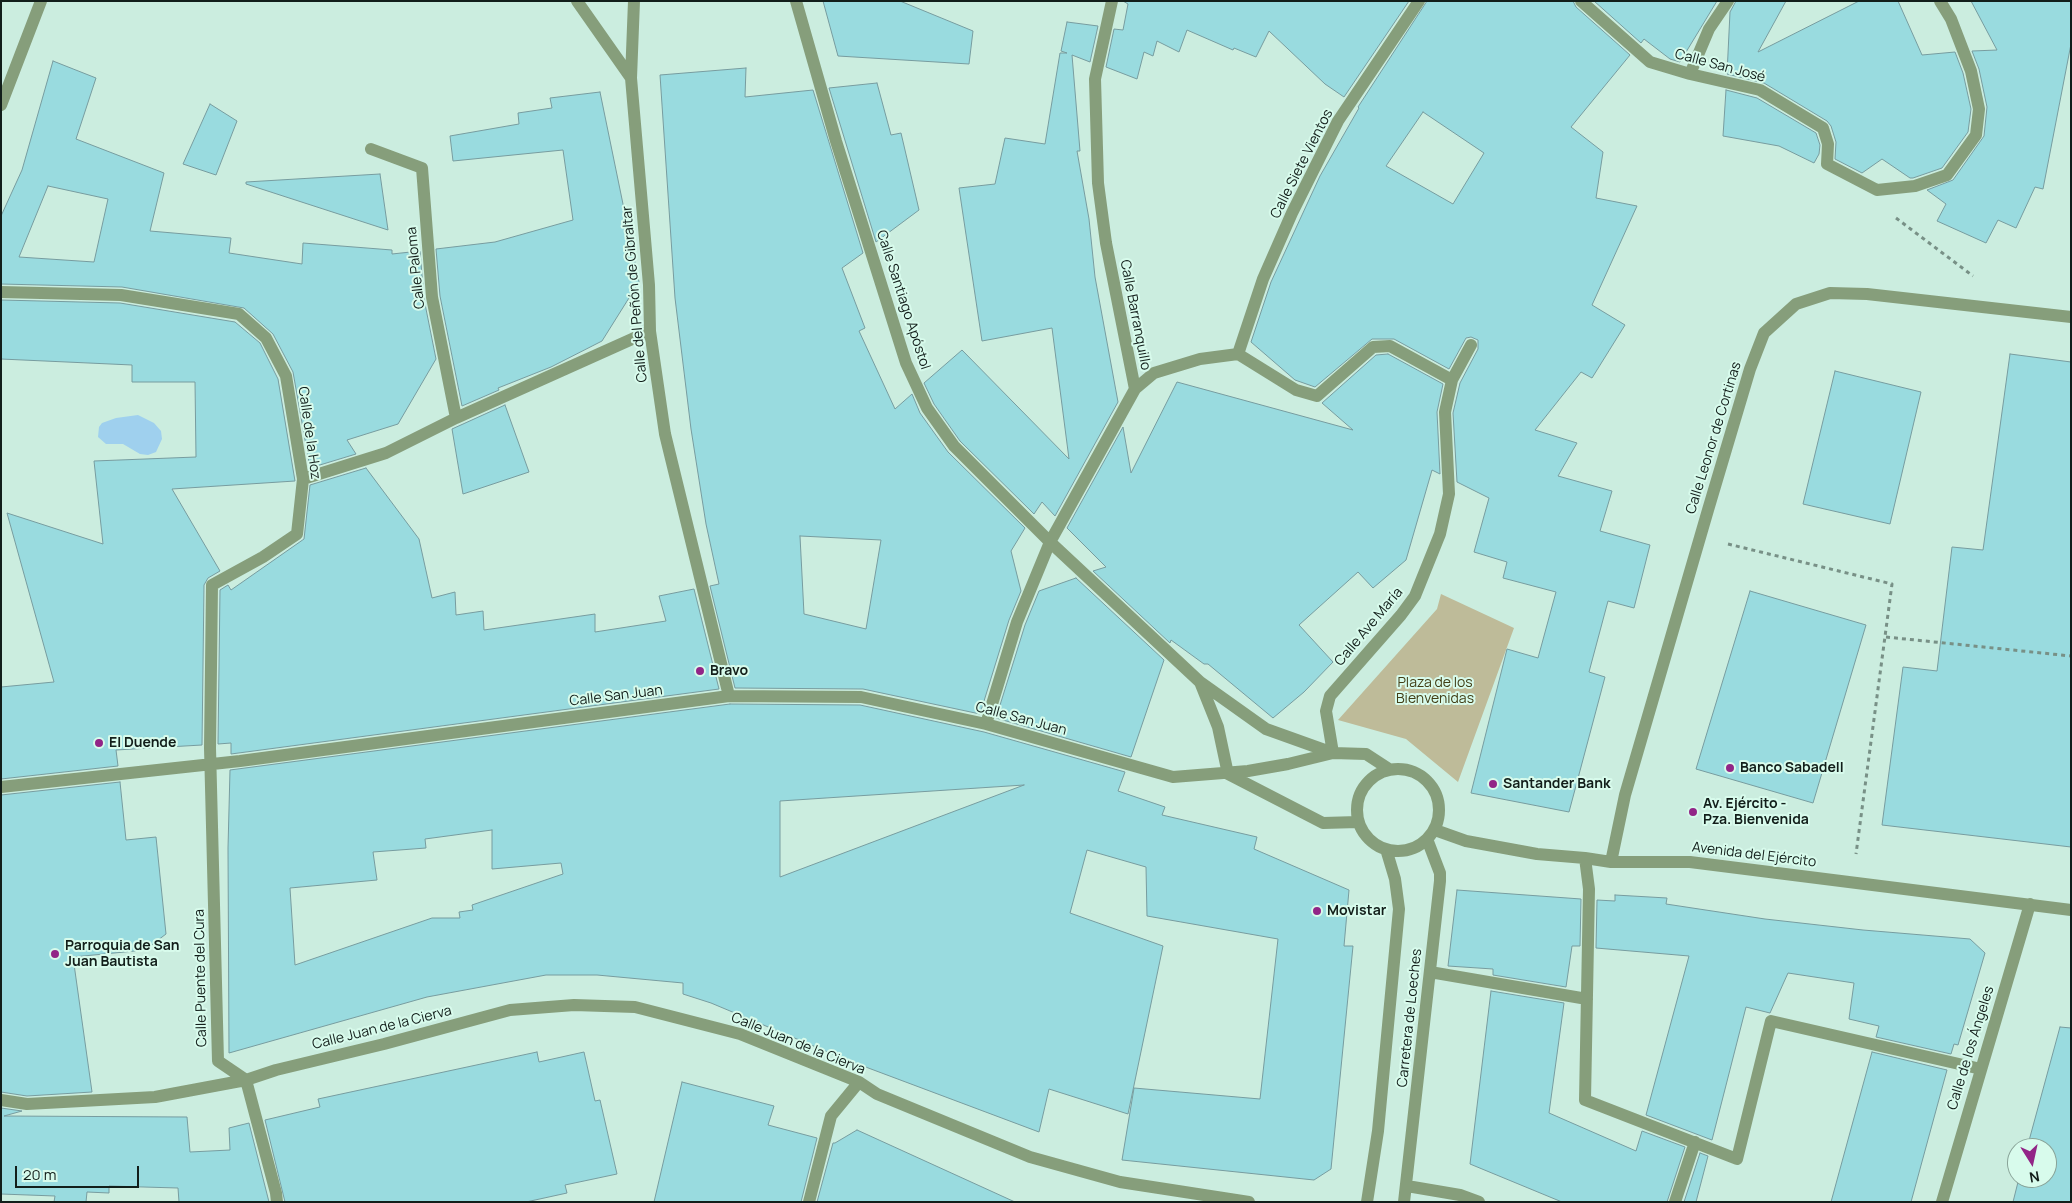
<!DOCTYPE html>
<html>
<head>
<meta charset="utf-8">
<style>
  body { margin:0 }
  #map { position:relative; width:2072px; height:1203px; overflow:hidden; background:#cbeddf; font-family:Manrope,sans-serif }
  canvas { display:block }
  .frame { position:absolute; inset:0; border:2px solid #121e1a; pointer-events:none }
  .north { position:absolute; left:2007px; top:1138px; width:50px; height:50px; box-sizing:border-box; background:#d8fbec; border:1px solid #89a398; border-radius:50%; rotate:170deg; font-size:14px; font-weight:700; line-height:20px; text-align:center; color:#121e1a }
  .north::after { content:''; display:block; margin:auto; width:18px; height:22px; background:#922587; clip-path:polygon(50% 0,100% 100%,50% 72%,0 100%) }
  .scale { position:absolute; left:15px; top:1166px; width:124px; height:22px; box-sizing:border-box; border:2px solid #121e1a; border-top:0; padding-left:6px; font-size:15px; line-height:18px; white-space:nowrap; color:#121e1a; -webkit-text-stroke:4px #d8fbec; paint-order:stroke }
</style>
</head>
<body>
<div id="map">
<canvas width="2072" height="1203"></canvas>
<div class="frame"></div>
<div class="north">N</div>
<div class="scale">20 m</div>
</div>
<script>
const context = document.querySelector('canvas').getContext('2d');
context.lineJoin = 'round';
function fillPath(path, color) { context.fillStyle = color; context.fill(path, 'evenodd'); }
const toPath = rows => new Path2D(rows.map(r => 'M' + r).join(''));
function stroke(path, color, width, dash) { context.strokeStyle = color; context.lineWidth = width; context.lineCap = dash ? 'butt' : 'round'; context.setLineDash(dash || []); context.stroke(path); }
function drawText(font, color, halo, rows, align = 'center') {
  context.font = font + ' Manrope,sans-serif'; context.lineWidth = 4; context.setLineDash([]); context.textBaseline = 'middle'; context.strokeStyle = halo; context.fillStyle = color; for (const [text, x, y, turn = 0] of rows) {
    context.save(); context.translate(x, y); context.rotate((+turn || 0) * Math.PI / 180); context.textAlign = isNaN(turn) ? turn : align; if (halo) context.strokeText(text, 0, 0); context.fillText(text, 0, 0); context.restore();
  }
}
fillPath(toPath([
  [1441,594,1514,628,1458,782,1406,739,1338,720,1437,609]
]), '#bebb99');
fillPath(toPath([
  [138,415,154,423,161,431,162,439,156,452,148,455,140,454,123,444,106,444,98,437,99,427,102,423,116,418]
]), '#9fd0ee');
const building = toPath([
  [823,1,900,1,973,31,969,64,838,56,823,1],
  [1123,1,1409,1,1344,97,1325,84,1269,31,1256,57,1234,48,1233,50,1187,30,1179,52,1157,41,1153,56,1144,52,1137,79,1106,67,1114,29,1123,30,1128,4,1123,1],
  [1427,1,1573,1,1576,7,1630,55,1571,127,1603,152,1596,198,1637,206,1592,305,1625,325,1592,378,1581,372,1535,430,1577,443,1558,476,1612,491,1600,531,1650,545,1634,608,1608,601,1589,672,1605,677,1569,812,1471,793,1507,649,1538,658,1556,592,1503,578,1507,562,1474,552,1489,498,1457,482,1453,413,1460,383,1478,349,1478,340,1471,337,1466,338,1449,369,1394,339,1372,339,1315,387,1295,380,1251,342,1271,282,1320,176,1359,108,1358,107,1427,1],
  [1423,112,1484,153,1453,204,1386,166,1423,112],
  [1594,1,1717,1,1680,62,1670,59,1644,39,1641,43,1594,1],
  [1736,1,1786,1,1758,52,1859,1,1898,1,1922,55,1955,52,1963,73,1971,109,1968,132,1942,168,1913,178,1910,178,1882,159,1862,173,1835,159,1836,142,1831,126,1827,121,1764,83,1727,74,1730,12,1736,1],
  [1971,1,2071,1,2071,44,2043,189,2035,187,2016,228,1998,220,1986,243,1937,221,1946,204,1927,190,1953,180,1984,136,1987,107,1979,69,1972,51,1997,50,1971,1],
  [1067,22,1098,26,1090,62,1072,55,1080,151,1077,151,1089,219,1095,277,1118,402,1055,516,1042,502,1034,514,960,441,934,404,924,383,962,350,1069,459,1052,328,982,341,959,188,995,184,1005,138,1045,144,1060,53,1067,53,1061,51,1067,22],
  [53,61,96,78,76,139,164,173,150,231,231,238,229,253,302,264,303,243,392,250,392,254,420,251,424,299,436,359,398,424,347,440,356,454,310,468,293,372,273,334,244,308,122,287,1,284,1,216,22,170,53,61],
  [48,186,108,199,94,262,19,257,48,186],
  [746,68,745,97,813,90,863,253,842,268,865,328,859,331,895,409,912,394,920,413,948,452,1025,528,1011,551,1021,591,1009,620,980,714,863,689,735,688,710,586,719,584,706,524,691,429,675,298,660,75,746,68],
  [800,536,881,540,866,629,804,614,800,536],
  [877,83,891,135,901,133,919,210,876,242,829,88,877,83],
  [1726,90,1757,98,1816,133,1820,145,1819,154,1814,163,1779,146,1723,136,1726,90],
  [600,92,639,282,602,341,551,367,498,388,499,390,462,406,440,296,436,249,495,242,573,220,563,150,453,161,450,136,519,124,518,113,552,108,550,98,600,92],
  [210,104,237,121,216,175,183,164,210,104],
  [380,174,388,230,246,184,246,182,380,174],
  [1,300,120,303,235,322,260,343,278,379,295,481,172,489,220,571,208,578,204,585,202,745,116,750,118,766,1,779,1,687,54,682,7,513,103,544,94,461,196,457,195,382,132,382,132,365,1,359,1,300],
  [1388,354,1443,384,1437,412,1440,474,1432,470,1406,560,1373,588,1358,572,1299,625,1333,662,1304,692,1273,718,1208,664,1204,664,1171,640,1170,643,1093,571,1106,567,1067,528,1123,427,1131,473,1177,382,1353,430,1322,403,1376,355,1388,354],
  [2010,354,2071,362,2071,847,1882,825,1903,667,1937,671,1952,547,1983,550,2010,354],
  [1835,371,1921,392,1890,524,1803,504,1835,371],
  [505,405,529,472,463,494,452,429,505,405],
  [366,468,419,539,432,598,455,592,456,615,483,611,484,630,595,614,595,632,666,621,659,596,694,589,719,689,231,754,231,743,218,744,220,590,228,585,231,590,304,539,310,485,366,468],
  [1076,578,1164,660,1131,757,996,718,1025,625,1039,591,1076,578],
  [1750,591,1866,625,1813,803,1696,769,1750,591],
  [730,704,860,705,984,732,1125,772,1118,791,1165,807,1162,815,1257,837,1254,849,1349,890,1344,946,1353,946,1331,1169,1314,1180,1122,1160,1134,1088,1260,1099,1278,939,1147,916,1146,867,1087,850,1070,913,1163,946,1128,1114,1049,1089,1039,1132,847,1060,711,1003,683,994,683,983,597,975,546,975,427,997,229,1053,228,848,230,770,730,704],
  [1024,785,780,877,780,801,1024,785],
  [492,830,492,869,561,863,563,874,472,905,473,910,459,912,460,918,432,918,295,965,290,888,377,880,373,852,426,848,425,839,492,830],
  [120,782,126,840,156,837,166,934,145,950,73,957,92,1092,27,1096,1,1092,1,795,120,782],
  [1457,890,1581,899,1580,946,1572,946,1566,987,1493,975,1493,969,1448,966,1457,890],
  [1615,895,1667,898,1666,904,1765,919,1863,930,1970,939,1985,953,1958,1045,1954,1044,1951,1054,1876,1037,1879,1026,1849,1019,1854,983,1788,973,1770,1013,1746,1007,1712,1140,1646,1115,1689,956,1596,948,1597,900,1615,901,1615,895],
  [1491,991,1564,1003,1549,1113,1636,1151,1642,1131,1685,1147,1667,1202,1562,1202,1470,1164,1491,991],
  [2060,1027,2071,1028,2071,1202,2013,1202,2019,1178,2047,1178,2047,1148,2027,1148,2060,1027],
  [537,1052,539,1062,584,1052,595,1101,600,1100,617,1174,565,1185,567,1193,526,1202,285,1202,265,1120,320,1107,318,1099,537,1052],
  [1872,1052,1947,1070,1911,1202,1831,1202,1872,1052],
  [682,1082,774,1106,768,1125,817,1138,801,1202,654,1202,682,1082],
  [1,1108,22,1111,4,1116,187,1117,190,1152,230,1150,229,1128,249,1123,269,1202,179,1202,178,1188,109,1186,109,1193,87,1192,86,1202,54,1202,55,1196,1,1194,1,1108],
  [857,1130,1015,1202,817,1202,833,1143,835,1143,857,1130],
  [1700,1153,1708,1156,1696,1202,1684,1202,1700,1153]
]);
fillPath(building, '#99dbdf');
stroke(building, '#779c9f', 1);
stroke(toPath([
  [1896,218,1973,276],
  [1728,544,1892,584,1856,854],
  [1886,637,2071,656]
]), '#789086', 3, [4, 4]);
stroke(toPath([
  [577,1,631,78],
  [634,1,631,78,649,285,650,331,665,434,729,696],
  [796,1,836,141,906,363,927,408,954,446,1050,542,1200,682,1266,729,1333,753,1366,754,1389,769],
  [1581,1,1650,62,1690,74,1760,90,1823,128,1828,144,1827,164,1877,190,1915,186,1947,175,1976,135,1979,109,1971,71,1951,19,1940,1],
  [1690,74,1709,29,1728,1],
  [1,105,41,1],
  [371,149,422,168,432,297,456,418],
  [1,292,121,295,239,314,266,338,286,376,303,479,297,534,263,557,212,585,210,748,218,1061,246,1080,276,1193,277,1202],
  [1238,354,1263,279,1292,213,1338,121,1419,1],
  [1135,389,1154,373,1200,359,1238,354,1296,390,1317,396,1373,347,1390,346,1452,380],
  [303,479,386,453,456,418,650,331],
  [1200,682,1218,727,1228,774,1323,823,1358,822],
  [986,724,1017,622,1050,542,1135,389,1106,243,1098,183,1095,79,1112,1],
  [1333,753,1326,711,1330,696,1401,615,1415,596,1440,534,1449,494,1445,412,1452,380,1471,345],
  '1357 810a41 41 0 1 1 82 0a41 41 0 1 1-82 0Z',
  [1,787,240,761,729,696,861,697,986,724,1173,777,1248,771,1288,764,1333,753],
  [1435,830,1466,841,1537,854,1585,858,1611,862,1690,862,2071,910],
  [1585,858,1589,889,1585,1100,1737,1159,1771,1021,1981,1069],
  [1611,862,1625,795,1708,510,1750,369,1764,333,1796,304,1830,293,1867,294,2071,317],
  [1430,972,1587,999],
  [1,1100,27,1104,155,1097,246,1080,276,1070,384,1044,510,1010,574,1005,635,1007,740,1034,859,1082,877,1094,1030,1157,1120,1182,1249,1202],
  [1407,1186,1460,1195,1479,1202],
  [809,1202,831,1116,859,1082],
  [1367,1202,1378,1131,1399,909,1395,879,1386,849],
  [1404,1202,1440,881,1440,873,1427,839],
  [1675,1202,1695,1142],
  [1942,1202,2030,904]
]), '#869e7b', 12);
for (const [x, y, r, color] of [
  [700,671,5,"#922587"],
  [99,743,5,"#922587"],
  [1730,768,5,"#922587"],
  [1493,784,5,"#922587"],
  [1693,812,5,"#922587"],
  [1317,911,5,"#922587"],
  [55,954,5,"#922587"]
]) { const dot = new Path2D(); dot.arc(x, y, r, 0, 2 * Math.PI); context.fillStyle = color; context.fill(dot); stroke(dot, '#d8fbec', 2); }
drawText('14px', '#121e1a', '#d8fbec', [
  ["Calle San José",1720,66,15],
  ["Calle Siete Vientos",1302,164,-63],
  ["Calle Paloma",416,268,-96],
  ["Calle del Peñón de Gibraltar",635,294,-95],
  ["Calle Santiago Apóstol",903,300,72],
  ["Calle Barranquillo",1135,315,79],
  ["Calle de la Hoz",309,433,82],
  ["Calle Leonor de Cortinas",1714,438,-73],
  ["Calle Ave María",1369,627,-50],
  ["Calle San Juan",616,696,-7],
  ["Calle San Juan",1021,719,15],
  ["Avenida del Ejército",1754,855,7],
  ["Calle Puente del Cura",201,978,-91],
  ["Carretera de Loeches",1410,1018,-84],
  ["Calle Juan de la Cierva",382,1028,-14],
  ["Calle Juan de la Cierva",798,1044,22],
  ["Calle de los Ángeles",1971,1048,-73]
]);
drawText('bold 14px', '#121e1a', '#d8fbec', [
  ["Bravo",710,671],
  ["El Duende",109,743],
  ["Banco Sabadell",1740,768],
  ["Santander Bank",1503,784],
  ["Av. Ejército -",1703,804],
  ["Pza. Bienvenida",1703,820],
  ["Movistar",1327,911],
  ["Parroquia de San",65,946],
  ["Juan Bautista",65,962]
], 'left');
drawText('14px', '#413d15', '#d8fbec', [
  ["Plaza de los",1435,683],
  ["Bienvenidas",1435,699]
]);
</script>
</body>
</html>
